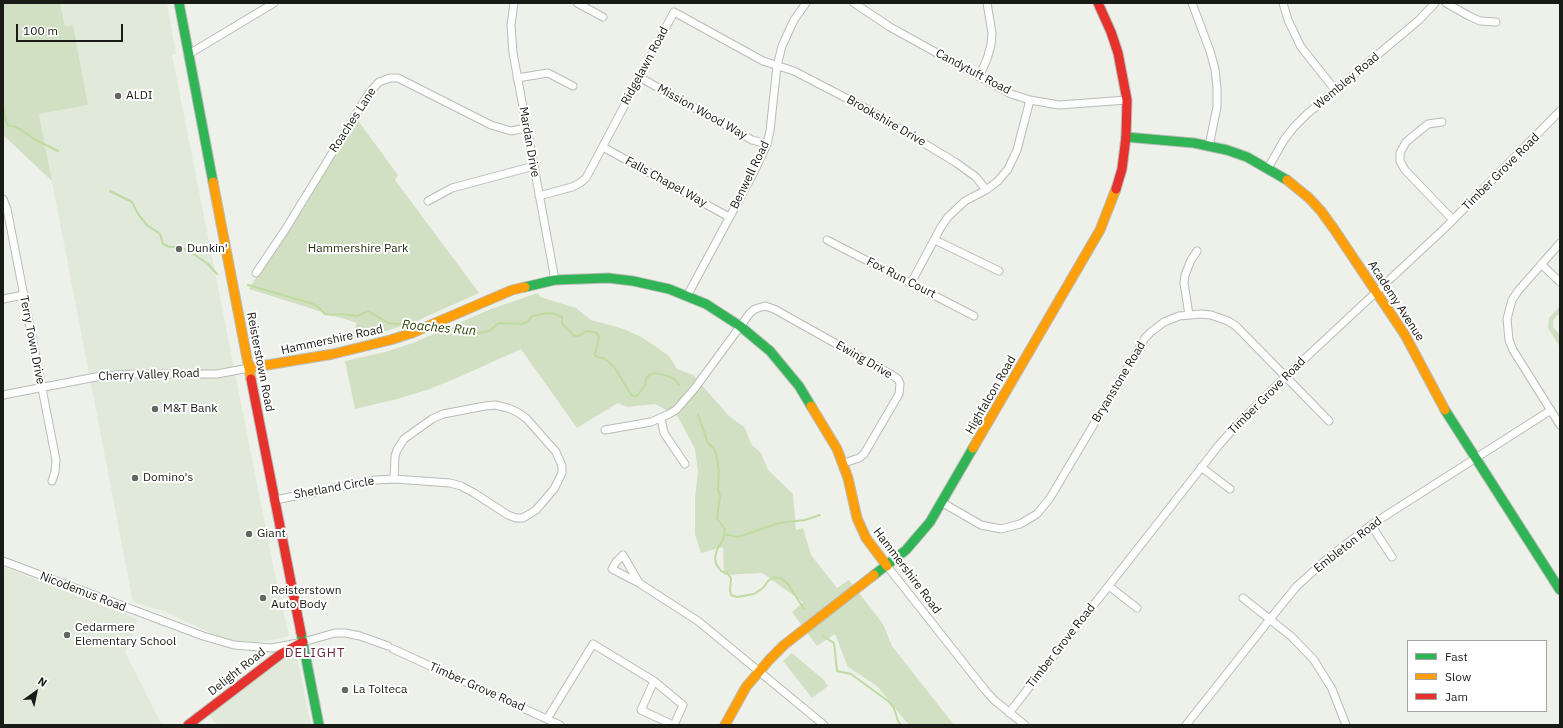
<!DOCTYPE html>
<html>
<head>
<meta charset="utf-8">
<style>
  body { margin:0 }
  #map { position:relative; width:1563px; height:728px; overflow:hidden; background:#edf1ea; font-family:"IBM Plex Sans",sans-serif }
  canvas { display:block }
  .frame { position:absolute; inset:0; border:4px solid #191b17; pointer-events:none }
  .legend { position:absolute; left:1407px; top:640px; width:140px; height:72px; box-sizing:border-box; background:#fff; border:1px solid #a3a4a2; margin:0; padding:5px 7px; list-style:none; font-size:12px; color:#191b17 }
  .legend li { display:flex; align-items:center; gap:8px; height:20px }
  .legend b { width:20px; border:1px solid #a3a4a2 }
  .north { position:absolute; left:16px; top:672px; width:40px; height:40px; -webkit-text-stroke:3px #fff; paint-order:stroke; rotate:33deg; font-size:11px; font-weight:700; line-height:16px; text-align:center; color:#191b17 }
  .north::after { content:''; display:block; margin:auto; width:14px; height:18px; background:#191b17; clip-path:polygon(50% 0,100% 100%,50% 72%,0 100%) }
  .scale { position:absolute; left:16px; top:24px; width:107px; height:18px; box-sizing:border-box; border:2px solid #191b17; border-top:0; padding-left:5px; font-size:12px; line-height:14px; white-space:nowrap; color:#191b17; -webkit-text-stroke:3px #fff; paint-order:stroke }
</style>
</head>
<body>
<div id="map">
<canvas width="1563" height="728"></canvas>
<div class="frame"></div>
<ul class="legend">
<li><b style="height:5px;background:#30b455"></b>Fast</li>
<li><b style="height:5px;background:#ff9f0a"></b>Slow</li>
<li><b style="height:5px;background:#e5322d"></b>Jam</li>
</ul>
<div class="north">N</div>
<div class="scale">100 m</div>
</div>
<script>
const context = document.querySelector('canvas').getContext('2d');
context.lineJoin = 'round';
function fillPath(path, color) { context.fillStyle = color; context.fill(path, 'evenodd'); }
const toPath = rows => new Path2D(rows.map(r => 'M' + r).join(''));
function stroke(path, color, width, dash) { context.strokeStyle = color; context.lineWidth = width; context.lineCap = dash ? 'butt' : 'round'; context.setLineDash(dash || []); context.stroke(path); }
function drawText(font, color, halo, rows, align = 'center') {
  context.font = font + ' "IBM Plex Sans",sans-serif'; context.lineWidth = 4; context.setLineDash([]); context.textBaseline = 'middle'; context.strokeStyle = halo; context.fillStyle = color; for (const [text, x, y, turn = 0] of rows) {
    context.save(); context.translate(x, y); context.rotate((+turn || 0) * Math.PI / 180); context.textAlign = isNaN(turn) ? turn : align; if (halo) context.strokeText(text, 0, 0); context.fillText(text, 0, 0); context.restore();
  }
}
fillPath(toPath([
  [60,3,167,3,176,54,172,55,274,570,289,636,268,641,237,642,219,637,164,611,133,602,39,114,88,105,73,25,65,26],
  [3,567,138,619,125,652,162,725,3,725],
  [291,654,297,658,311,725,218,725,207,713,286,655]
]), '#e1e9da');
fillPath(toPath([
  [3,3,60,3,65,26,73,25,88,105,39,114,52,181,3,135],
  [356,118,398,175,395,180,479,293,414,322,383,332,349,340,357,323,249,289],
  [538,293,540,297,576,308,591,320,624,329,643,338,669,356,677,369,693,375,728,415,745,428,751,444,761,453,768,470,793,494,796,530,803,528,811,555,837,588,849,580,883,624,892,646,954,725,909,725,877,686,848,667,835,634,817,646,792,612,803,602,762,573,724,575,723,547,701,553,695,534,695,498,698,472,695,449,675,411,670,412,655,404,627,407,618,403,577,428,521,349,457,378,427,390,397,399,355,409,345,361,385,352,413,343,491,309],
  [1560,306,1560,313,1553,320,1553,327,1560,335,1560,347,1548,328,1549,318],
  [792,653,824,680,828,686,812,698,783,661]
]), '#d1e0c2');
stroke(toPath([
  [3,107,6,121,9,126,13,126,20,129,34,139,58,151],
  [110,191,132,202,138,214,147,225,160,234,163,244,170,247,180,247,189,251,208,264,217,274],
  [248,285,310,303,317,306,325,314,332,315,342,314,357,316,368,311,388,323,417,326],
  [436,328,463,329,480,333,489,331,499,323,521,324,527,322,532,316,547,313,555,314,562,317,562,323,574,336,579,336,586,331,597,333,599,337,595,355,599,358,603,358,608,361,615,368,630,393,633,396,637,396,645,385,646,379,649,375,655,373,668,376,674,379,679,385],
  [698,415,708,443,713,448,716,453,719,471,718,489,720,496,717,519,725,529,723,540,718,547,715,557,716,564,721,571,727,573,731,578,730,590,731,595,737,597,754,594,763,588,768,581,774,577,782,579,788,584,804,609],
  [724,534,738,537,779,523,805,520,820,515],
  [823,636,834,643,837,671,851,674,888,701,894,708,898,721,901,725]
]), '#bedba0', 2);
const street = toPath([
  [514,3,511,25,513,53,555,280],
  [577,3,603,17],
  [854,3,890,27,1011,94,1030,100,1059,105,1127,100],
  [1192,3,1210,51,1215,69,1217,88,1217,107,1209,146],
  [1283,3,1288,20,1301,47,1336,91],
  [1446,3,1469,16,1480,21,1496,22],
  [189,54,274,3],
  [639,77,752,140,767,144],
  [979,77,987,59,991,45,992,33,987,3],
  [517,78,548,73,573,86],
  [1442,122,1428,124,1406,142,1400,153,1400,161,1405,170,1453,220],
  [603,147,729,217],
  [1268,168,1284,140,1294,127,1307,114,1419,20,1435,3],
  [539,196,572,187,580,183,586,178,674,12,763,61,794,71,869,110,955,162,976,177,986,190],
  [3,199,7,209,56,460,55,472,52,481],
  [428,201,452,188,534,166],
  [827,240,974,316],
  [935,240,999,271],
  [1560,243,1518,291,1512,300,1507,319,1509,340,1513,350,1560,425],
  [1541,264,1560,282],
  [256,273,285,230,369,93,379,82,390,78,398,78,491,125,511,131,526,128],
  [911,283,941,227,948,217,965,201,986,190,998,181,1008,169,1017,150,1030,100],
  [687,296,754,172,767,144,770,131,777,66,782,46,794,20,806,3],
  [3,299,24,295],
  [1189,315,1184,283,1185,275,1191,260,1197,251],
  [3,395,101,376,136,374,217,374,249,368],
  [661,418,664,433,685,464],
  [605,430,651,422,669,414,676,410,695,388,750,313,755,309,765,306,774,309,892,375,898,379,900,384,899,394,864,454,859,458,844,463],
  [1201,467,1230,489],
  [275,500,376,480,394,479,450,483,461,486,474,493,508,515,516,518,523,518,536,510,554,489,562,473,562,466,556,452,526,418,517,412,508,408,495,405,485,406,443,414,432,419,404,439,397,450,395,456,394,479],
  [943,503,981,525,1001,529,1020,524,1037,514,1050,498,1145,338,1151,332,1164,322,1179,316,1201,314,1211,315,1228,321,1236,326,1329,421],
  [1371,525,1392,557],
  [3,561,203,636,234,645,272,648,303,642,335,633,345,633,360,636,388,646],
  [887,566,985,690,994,700,1025,725],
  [639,583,612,569,616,562,623,555,639,583,698,621,824,725],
  [1109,586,1137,608],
  [1243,598,1292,637,1314,660,1332,689,1346,725],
  [393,649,560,725],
  [654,681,641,710,673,725],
  [1009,713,1219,445,1235,427,1286,376,1445,228,1560,111],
  [547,719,593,644,654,681,683,705,674,725],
  [1186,725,1270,619,1297,586,1328,558,1371,525,1551,410]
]);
const fast = toPath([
  [179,3,213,182],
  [1126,137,1194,143,1227,150,1247,157,1287,180],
  [525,287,555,280,608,278,633,281,669,289,706,304,740,326,770,351,799,386,811,406],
  [1445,410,1560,590],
  [874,575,906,550,930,522,973,448],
  [301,633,319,725]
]);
const slow = toPath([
  [1287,180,1309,198,1321,211,1334,229,1405,335,1445,410],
  [213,182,251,379],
  [249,368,333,354,390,340,412,333,512,290,525,287],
  [811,406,837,449,848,478,857,518,866,538,887,566],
  [973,448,1100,230,1116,189],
  [725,725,746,687,770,659,784,645,874,575]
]);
const jam = toPath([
  [1098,3,1111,32,1118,53,1127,100,1126,137,1122,169,1116,189],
  [251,379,301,633],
  [188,725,281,654,303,642]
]);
stroke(street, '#b9bcb7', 9);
stroke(fast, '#b9bcb7', 11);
stroke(slow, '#b9bcb7', 11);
stroke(jam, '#b9bcb7', 11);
stroke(street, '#fcfdfc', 7);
stroke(fast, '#30b455', 9);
stroke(slow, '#ff9f0a', 9);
stroke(jam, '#e5322d', 9);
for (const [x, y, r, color] of [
  [118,96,4,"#636661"],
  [179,249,4,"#636661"],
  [155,409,4,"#636661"],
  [135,478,4,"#636661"],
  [249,534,4,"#636661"],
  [263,598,4,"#636661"],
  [67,635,4,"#636661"],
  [345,690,4,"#636661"]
]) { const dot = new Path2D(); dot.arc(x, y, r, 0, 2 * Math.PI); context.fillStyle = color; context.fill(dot); stroke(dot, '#fff', 1.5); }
drawText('12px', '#191b17', '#fff', [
  ["Ridgelawn Road",645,66,-62],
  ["Candytuft Road",973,72,28],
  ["Wembley Road",1347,81,-40],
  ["Mission Wood Way",702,112,29],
  ["Roaches Lane",353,120,-57],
  ["Brookshire Drive",886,121,30],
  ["Mardan Drive",529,142,80],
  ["Timber Grove Road",1501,172,-45],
  ["Benwell Road",750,175,-64],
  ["Falls Chapel Way",666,182,29],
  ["Fox Run Court",901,278,27],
  ["Academy Avenue",1396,301,57],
  ["Terry Town Drive",32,340,79],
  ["Hammershire Road",332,340,-12],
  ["Ewing Drive",864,360,30],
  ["Reisterstown Road",260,362,79],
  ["Cherry Valley Road",149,375,-2],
  ["Bryanstone Road",1119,382,-59],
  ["Highfalcon Road",991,395,-60],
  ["Timber Grove Road",1267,396,-45],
  ["Shetland Circle",334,488,-10],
  ["Embleton Road",1348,545,-38],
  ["Hammershire Road",907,571,53],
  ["Nicodemus Road",83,592,21],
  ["Timber Grove Road",1061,646,-52],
  ["Delight Road",237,672,-38],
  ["Timber Grove Road",477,687,24]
]);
drawText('12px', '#191b17', '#fff', [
  ["ALDI",126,96],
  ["Dunkin'",187,249],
  ["M&T Bank",163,409],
  ["Domino's",143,478],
  ["Giant",257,534],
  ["Reisterstown",271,591],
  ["Auto Body",271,605],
  ["Cedarmere",75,628],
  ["Elementary School",75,642],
  ["La Tolteca",353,690]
], 'left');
drawText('12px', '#21300f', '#fff', [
  ["Hammershire Park",358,249]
]);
drawText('italic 13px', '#2a4207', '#fff', [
  ["Roaches Run",439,328,5]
]);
context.letterSpacing = '1px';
drawText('13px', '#6a253c', '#fff', [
  ["DELIGHT",315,653]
]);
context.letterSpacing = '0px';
</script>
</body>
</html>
